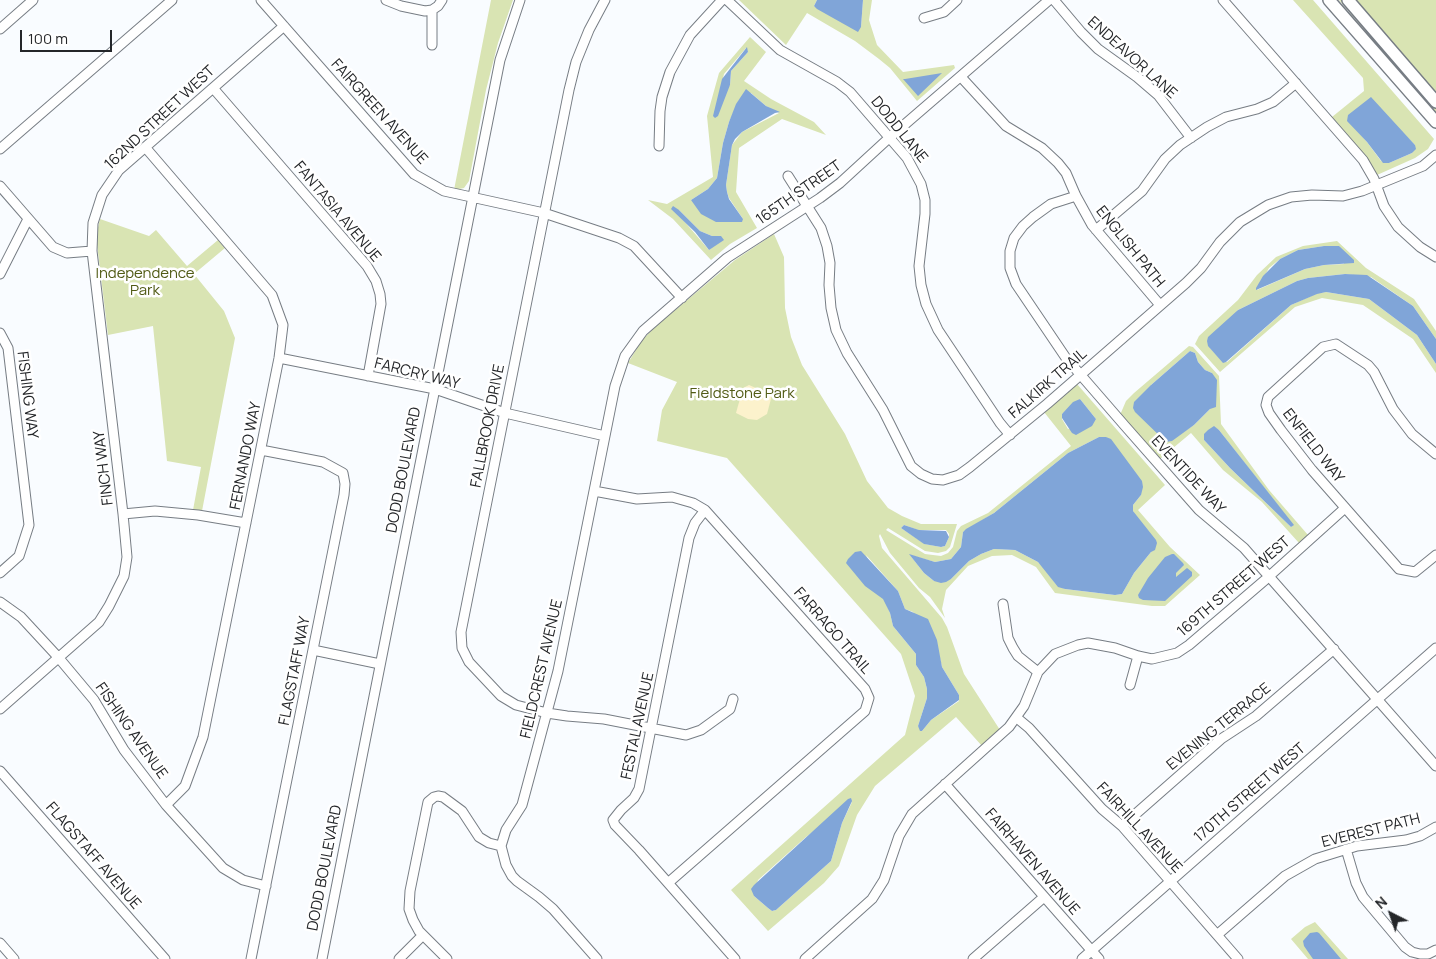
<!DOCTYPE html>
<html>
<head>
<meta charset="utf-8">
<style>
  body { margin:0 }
  #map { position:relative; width:1436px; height:959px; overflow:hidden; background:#f9fcff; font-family:Manrope,sans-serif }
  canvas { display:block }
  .north { position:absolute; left:1366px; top:889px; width:50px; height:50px; -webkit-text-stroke:4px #fff; paint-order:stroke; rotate:319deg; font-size:14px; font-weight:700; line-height:20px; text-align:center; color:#242629 }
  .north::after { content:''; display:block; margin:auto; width:18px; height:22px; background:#242629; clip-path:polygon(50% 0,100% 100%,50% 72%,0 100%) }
  .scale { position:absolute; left:20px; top:30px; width:92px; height:22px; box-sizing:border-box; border:2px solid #242629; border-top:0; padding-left:6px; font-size:15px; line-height:18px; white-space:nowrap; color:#242629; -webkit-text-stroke:4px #fff; paint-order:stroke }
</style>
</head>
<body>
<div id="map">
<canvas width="1436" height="959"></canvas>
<div class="north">N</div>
<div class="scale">100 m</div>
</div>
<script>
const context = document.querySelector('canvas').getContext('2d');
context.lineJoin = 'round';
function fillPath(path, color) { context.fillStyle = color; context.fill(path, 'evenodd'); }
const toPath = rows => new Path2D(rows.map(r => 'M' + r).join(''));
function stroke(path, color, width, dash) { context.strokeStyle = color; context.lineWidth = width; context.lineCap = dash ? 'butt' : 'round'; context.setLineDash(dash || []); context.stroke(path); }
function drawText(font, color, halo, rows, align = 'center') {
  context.font = font + ' Manrope,sans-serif'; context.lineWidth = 5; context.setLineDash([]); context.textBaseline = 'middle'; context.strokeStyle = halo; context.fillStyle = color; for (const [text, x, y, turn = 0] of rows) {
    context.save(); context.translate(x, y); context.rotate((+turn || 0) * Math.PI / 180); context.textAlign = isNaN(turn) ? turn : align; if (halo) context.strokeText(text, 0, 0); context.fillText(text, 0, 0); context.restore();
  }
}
fillPath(toPath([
  [491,0,513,0,498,43,486,90,469,181,464,188,454,190],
  [739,0,817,0,814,6,861,27,863,0,872,0,869,20,877,45,903,72,954,65,955,68,917,101,890,68,879,59,855,41,807,13,786,45],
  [1293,0,1313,0,1434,139,1428,149,1415,158,1377,175,1363,153,1332,117,1364,91,1363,78],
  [1350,122,1406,136,1415,145,1412,153,1389,163,1381,161,1367,142],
  [1339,0,1436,0,1436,113],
  [750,37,766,52,744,81,771,99,814,122,826,135,782,119,739,148,736,192,757,228,730,244,711,260,673,219,648,200,667,204,713,177,707,116,719,73],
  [746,48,748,52,731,71,730,85,719,96,724,74],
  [751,93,766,106,779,113,742,132,732,145,726,185,727,192,729,198,743,219,691,200,708,189,717,178,723,143,729,122,739,100],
  [679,210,700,231,712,236,721,236,709,250,678,214],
  [100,219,149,236,156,230,187,266,218,240,225,248,194,274,224,311,235,338,202,511,193,510,201,467,167,461,153,326,108,335,96,236],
  [774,234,784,257,785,308,791,337,802,365,845,434,867,481,888,508,902,516,921,524,957,524,950,547,946,551,938,553,925,551,888,528,886,530,925,554,941,556,948,553,953,547,957,531,961,526,988,513,1071,446,1044,412,1077,384,1165,485,1138,510,1170,547,1200,575,1165,606,1152,606,1055,593,1036,567,1012,555,992,556,968,566,946,590,942,609,945,618,930,597,919,588,890,553,880,534,879,536,882,548,942,618,947,627,964,674,1000,730,982,746,956,717,875,786,857,815,839,866,824,883,768,931,731,890,905,735,915,696,901,654,727,458,657,441,662,410,677,382,628,363,642,340,655,327,735,260],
  [1080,399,1096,419,1068,429,1062,419,1062,414],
  [1099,437,1106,437,1141,495,1133,505,1133,511,1151,552,1134,573,1122,594,1115,595,1065,589,1055,583,1044,567,1038,562,1015,550,994,549,981,554,969,561,951,579,934,581,924,573,910,555,935,562,951,559,961,547,963,532,994,513,1068,453],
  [904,525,918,530,946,530,949,534,949,537,945,546,941,547,925,544,901,528],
  [866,555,898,591,905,609,913,612,939,654,942,667,959,695,959,701,931,720,922,731,918,726,927,698,927,689,924,677,916,665,916,654,893,626,890,613],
  [852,802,842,823,831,861,776,910,772,911,768,908,754,896,758,880,806,837],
  [1337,241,1366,268,1414,299,1436,331,1436,339,1413,306,1371,277,1345,274,1308,278,1297,281,1238,310,1210,348,1223,362,1227,362,1291,305,1318,293,1326,292,1369,299,1417,335,1436,364,1436,373,1413,339,1363,305,1322,298,1295,307,1220,372,1195,344,1199,336,1238,300,1257,275,1276,257,1303,246],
  [1324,246,1339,246,1344,264,1324,265,1305,269,1257,290,1269,268,1280,259,1298,250],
  [1189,346,1193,347,1219,376,1221,424,1269,490,1308,535,1299,543,1262,502,1223,470,1191,433,1160,459,1120,415,1126,401,1134,393],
  [1190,351,1195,353,1198,362,1205,370,1212,373,1210,409,1194,425,1183,432,1151,385],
  [1214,427,1219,430,1293,525,1291,527,1230,468,1204,440],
  [1315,922,1348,959,1308,959,1291,939,1305,927]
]), '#d9e4b3');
fillPath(toPath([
  [749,385,772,395,767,414,757,420,748,419,736,413,743,388]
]), '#fcf2cc');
fillPath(toPath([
  [817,0,863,0,861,27,858,32,817,9,814,6],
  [747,47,748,52,731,71,730,85,718,116,715,118,713,116,722,79],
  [942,73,918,96,903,79,905,79],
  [746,89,766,106,780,112,775,113,742,132,735,139,732,145,726,185,727,192,729,199,743,219,742,222,716,222,701,214,691,200,708,189,717,178,723,143,729,122,736,104],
  [1371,97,1415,145,1416,149,1412,153,1389,163,1383,163,1367,142,1347,121,1348,115],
  [673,206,679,210,700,231,712,236,721,236,724,240,709,250,695,232,671,209],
  [1324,246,1339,246,1354,260,1354,263,1324,265,1305,269,1256,290,1256,288,1263,276,1280,259,1298,250],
  [1345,274,1367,275,1413,306,1436,339,1436,364,1417,335,1369,299,1326,292,1317,294,1291,305,1226,362,1223,363,1208,346,1207,341,1208,337,1238,310,1297,281,1308,278],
  [1190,351,1195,353,1198,362,1205,370,1212,373,1217,380,1216,407,1210,409,1194,425,1172,441,1166,442,1135,412,1133,408,1134,402,1151,385],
  [1080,399,1096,419,1092,426,1076,435,1072,433,1062,418,1062,414,1073,402],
  [1214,426,1219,430,1294,525,1291,527,1230,468,1204,440,1204,434,1208,430],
  [1099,437,1106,437,1111,439,1142,481,1143,487,1141,495,1133,505,1133,511,1156,540,1157,543,1155,550,1151,552,1134,573,1122,594,1115,595,1065,589,1058,587,1038,562,1015,550,994,549,981,554,969,561,951,579,946,582,941,583,934,581,924,573,909,554,935,562,951,559,961,547,963,532,966,529,994,513,1068,453],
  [904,525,919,530,946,531,949,537,945,546,941,547,924,544,901,528],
  [861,551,898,591,905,609,928,619,937,640,942,667,959,695,959,700,931,720,922,731,920,731,918,726,927,698,927,689,924,677,916,665,916,654,893,626,890,613,883,599,865,586,846,563,848,559,855,552],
  [1172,554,1174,554,1183,563,1184,565,1176,573,1176,577,1187,568,1192,572,1192,576,1165,601,1143,600,1139,598,1138,595,1148,578,1165,557],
  [851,798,852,801,842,823,831,861,776,910,772,911,768,908,754,896,751,889,754,885,848,799],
  [1317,932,1319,933,1341,959,1313,959,1304,946,1303,941,1310,933]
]), '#80a5d8');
const minor = toPath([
  [261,0,414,174,444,191,544,213,619,238,634,246,682,298],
  [386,0,401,6,425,11,432,10,438,6,442,0],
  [605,0,589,30,576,62,569,90,461,632,462,648,469,662,501,696,516,705,547,713,567,716,604,719,686,735,701,730,730,709,733,699],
  [727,0,780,50,837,82,850,92,907,158,921,184,925,200,925,214,919,266,921,285,926,304,938,330,1000,423,1010,435],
  [1054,0,1081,32,1098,49,1137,77,1158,95,1191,138],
  [1223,0,1363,160,1374,179,1384,206,1398,227,1420,247,1436,257],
  [924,18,944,12,957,0],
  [0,29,33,0],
  [432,45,432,10],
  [961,77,1006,126,1042,148,1058,163,1066,173,1076,196,1092,225,1160,305],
  [213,88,367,266,376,281,380,294,381,304,368,376],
  [659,146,660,111,662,97,670,72,690,35,722,0],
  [145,147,272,295,283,325,279,358,203,737,185,786,166,805],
  [0,149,172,0],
  [788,176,821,228,827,246,830,263,829,285,831,308,836,330,847,353,883,410,911,466,921,474,932,479,943,480,959,475,970,467,1047,404,1186,283,1201,268,1220,242,1240,222,1268,205,1291,197,1312,195,1343,196,1362,191,1423,166,1436,155],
  [0,186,53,247,67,253,92,251],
  [1076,196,1051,204,1033,217,1023,226,1014,238,1010,251,1010,268,1016,284,1066,358,1125,426,1199,510,1244,548,1436,766],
  [1096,230,1142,191,1165,159,1180,145,1207,127,1226,117,1257,109,1273,102,1296,83],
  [0,274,28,219],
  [0,333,8,348,29,525,19,556,0,573],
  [279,358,435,389,505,413,605,436],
  [1436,454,1412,434,1393,409,1374,372,1368,365,1336,344,1323,347,1268,397,1266,405,1269,413,1281,430,1312,470,1399,569,1415,572,1436,555],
  [594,491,637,499,672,497,693,503,705,510,865,689,869,698,865,711,668,883],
  [705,510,695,523,689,538,639,789,634,798,621,810,613,820,615,825,639,850,735,959],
  [123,514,155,511,198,515,246,523],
  [0,602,21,617,58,657,94,700,124,750,166,805,223,868,243,880,266,886],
  [1003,604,1008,638,1013,648,1018,656,1038,672],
  [313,650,380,664],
  [1130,685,1138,656],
  [0,709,99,622,109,606,124,576,127,557,123,514,92,251,93,223,102,195,119,170,284,26],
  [1017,718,1029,728,1102,809,1122,826,1238,959],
  [0,771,165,959],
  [945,784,1099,959],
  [1122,826,1221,739,1256,716,1334,649],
  [1346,849,1356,883,1363,897,1405,947,1412,952,1420,954,1428,954,1436,950],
  [1217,935,1285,876,1315,859,1357,846,1406,840,1420,836,1436,827],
  [0,943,14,959],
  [251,959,344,495,345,484,343,473,323,462,261,450],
  [322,959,500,60,520,0],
  [399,959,423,935],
  [447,959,419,931,413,920,409,909,410,891,428,802,434,797,438,796,443,797,462,811,479,837,489,843,501,846],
  [597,959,553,909,539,897,517,881,512,876,506,865,501,846,506,830,522,805,558,671,615,386,625,356,643,331,727,258,820,198,840,183,889,138,1049,0],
  [805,959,872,899,884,880,899,836,912,814,1009,727,1024,706,1038,672,1055,654,1078,645,1088,643,1115,648,1138,656,1152,659,1177,653,1189,645,1265,580,1345,508],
  [973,959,1044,897],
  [1082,959,1436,648]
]);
const major = toPath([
  [1329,0,1436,122],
  [1348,0,1436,102]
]);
stroke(minor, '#777d84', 11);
stroke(major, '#777d84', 14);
stroke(minor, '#fff', 9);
stroke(major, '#fff', 11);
drawText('15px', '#242629', '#fff', [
  ["ENDEAVOR LANE",1132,58,42],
  ["FAIRGREEN AVENUE",379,112,48],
  ["162ND STREET WEST",160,118,-43],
  ["DODD LANE",899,130,51],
  ["165TH STREET",799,193,-35],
  ["FANTASIA AVENUE",337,212,50],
  ["ENGLISH PATH",1130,247,51],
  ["FARCRY WAY",417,374,14],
  ["FALKIRK TRAIL",1048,384,-41],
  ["FISHING WAY",27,395,83],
  ["FALLBROOK DRIVE",488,426,-79],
  ["ENFIELD WAY",1313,446,52],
  ["FERNANDO WAY",246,456,-79],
  ["FINCH WAY",104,468,-97],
  ["DODD BOULEVARD",404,470,-79],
  ["EVENTIDE WAY",1188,475,47],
  ["169TH STREET WEST",1234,587,-41],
  ["FARRAGO TRAIL",832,631,49],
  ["FIELDCREST AVENUE",542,669,-77],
  ["FLAGSTAFF WAY",295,671,-79],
  ["FESTAL AVENUE",638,726,-78],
  ["EVENING TERRACE",1219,727,-39],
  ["FISHING AVENUE",131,731,55],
  ["170TH STREET WEST",1250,793,-41],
  ["FAIRHILL AVENUE",1139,828,47],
  ["EVEREST PATH",1371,831,-14],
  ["FLAGSTAFF AVENUE",93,856,49],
  ["FAIRHAVEN AVENUE",1032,862,49],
  ["DODD BOULEVARD",325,868,-79]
]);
drawText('15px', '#515b15', '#fff', [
  ["Independence",145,274],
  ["Park",145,291],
  ["Fieldstone Park",742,394]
]);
</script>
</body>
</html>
